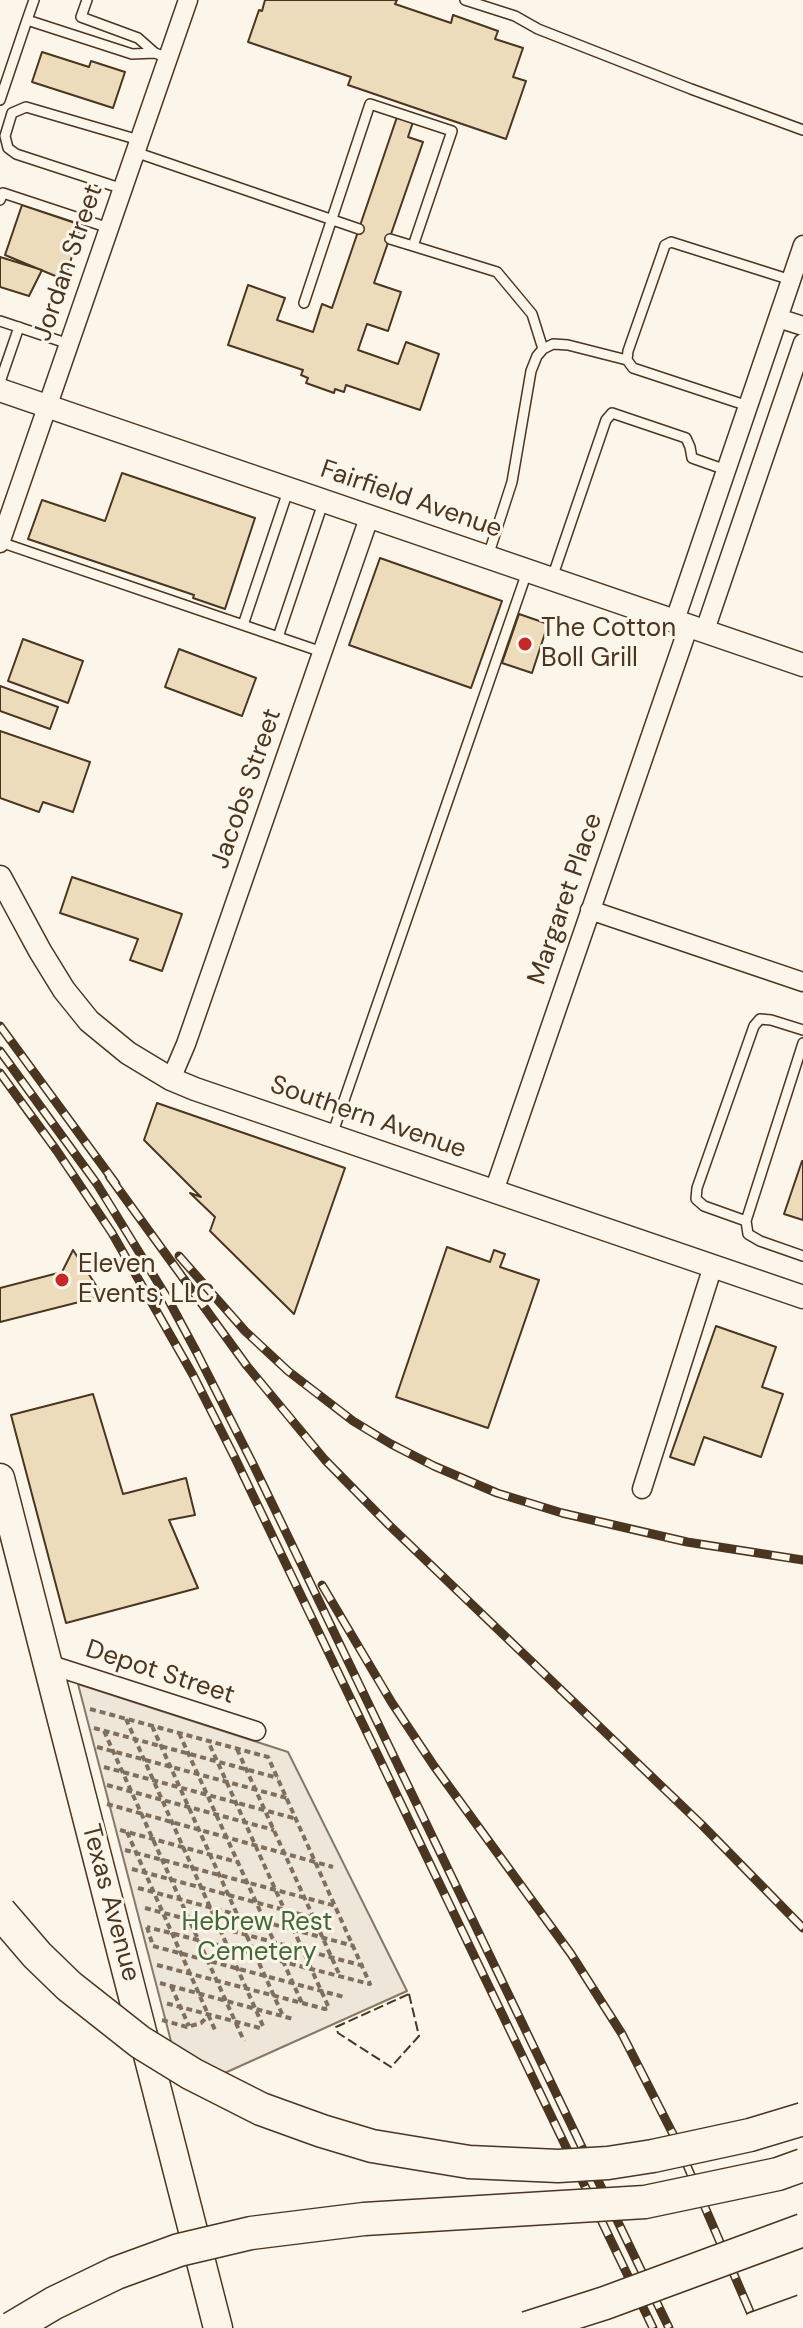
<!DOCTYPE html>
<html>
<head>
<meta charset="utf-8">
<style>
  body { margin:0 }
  canvas { display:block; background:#fbf6e9 }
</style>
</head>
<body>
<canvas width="803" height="2328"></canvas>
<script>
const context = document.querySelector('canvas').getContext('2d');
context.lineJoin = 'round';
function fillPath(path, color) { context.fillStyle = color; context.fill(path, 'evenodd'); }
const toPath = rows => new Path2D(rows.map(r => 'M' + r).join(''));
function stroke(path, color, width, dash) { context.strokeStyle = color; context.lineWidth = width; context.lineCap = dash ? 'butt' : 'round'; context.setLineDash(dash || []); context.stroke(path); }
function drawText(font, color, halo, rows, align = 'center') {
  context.font = font + ' "DM Sans",sans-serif'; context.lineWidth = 6; context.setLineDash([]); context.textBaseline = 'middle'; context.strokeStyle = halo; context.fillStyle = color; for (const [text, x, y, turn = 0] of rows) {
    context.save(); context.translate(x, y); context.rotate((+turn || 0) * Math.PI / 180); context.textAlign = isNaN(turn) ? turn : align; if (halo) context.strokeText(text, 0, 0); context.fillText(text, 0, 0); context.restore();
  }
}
const green = toPath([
  [78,1684,288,1752,407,1991,218,2076,173,2049,78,1684]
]);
fillPath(green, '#ede6d9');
stroke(green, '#887966', 2);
const building = toPath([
  [265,0,397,0,395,4,451,23,453,15,498,31,495,39,523,48,513,77,526,81,506,139,348,85,351,77,248,42,259,10,262,11,265,0],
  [42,52,89,67,91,61,125,72,113,108,32,82,42,52],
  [397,117,413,122,408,137,423,142,374,283,401,292,388,331,367,324,358,350,398,364,406,342,439,354,420,410,346,385,344,392,335,389,334,393,306,383,308,378,301,375,303,370,228,345,248,285,285,298,277,320,313,332,322,304,332,308,397,117],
  [22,205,81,225,65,280,5,255,22,205],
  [0,257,42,270,29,296,0,287,0,257],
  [122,473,255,518,225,609,193,598,194,595,28,539,42,500,105,521,122,473],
  [380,558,502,601,471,688,349,645,380,558],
  [519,614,548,624,532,673,502,663,519,614],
  [23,639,83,661,68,703,8,681,23,639],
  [179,649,256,678,242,716,165,687,179,649],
  [0,686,58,707,50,729,0,711,0,686],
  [0,731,90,762,73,812,43,802,39,812,0,798,0,731],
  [72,877,182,914,162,971,130,960,138,939,60,913,72,877],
  [157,1103,345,1168,294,1314,210,1231,215,1217,190,1193,201,1197,144,1140,157,1103],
  [802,1161,803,1161,803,1220,784,1214,802,1161],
  [447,1247,490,1262,494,1250,505,1254,500,1267,539,1280,488,1428,396,1397,447,1247],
  [73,1250,103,1296,0,1322,0,1288,62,1272,73,1250],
  [716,1326,776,1347,762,1387,783,1394,761,1457,704,1437,694,1465,670,1457,716,1326],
  [93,1394,123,1494,186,1478,195,1515,169,1520,198,1588,66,1623,11,1415,93,1394]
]);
fillPath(building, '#ecdcbc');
stroke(building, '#4a3520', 2);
const service = toPath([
  [87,0,81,17,138,38,155,53],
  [465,0,515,16,538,29,691,89,803,130],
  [27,20,34,0],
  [0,100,27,20,132,54,155,53,168,58],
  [135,152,359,229],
  [123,189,16,154,8,148,5,136,12,113,26,107,139,140],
  [0,200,3,193,109,228],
  [390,239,413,246],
  [304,303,370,104,452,131,413,246,497,272,532,314,543,349],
  [0,321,69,344],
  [0,382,19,327],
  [748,406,633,368,627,360,628,351,663,251,665,245,671,242,791,280],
  [0,542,322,652],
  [488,556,512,482,531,371,537,356,543,349,553,344,568,345,627,360],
  [552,578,606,420,612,413,686,438,690,447,692,458,726,470],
  [243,625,289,488],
  [278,637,324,500],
  [803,1043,746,1221,748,1234,760,1241,803,1256],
  [332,1135,527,572],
  [746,1221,704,1206,696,1199,697,1188,754,1026,760,1019,771,1020,803,1030]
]);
const minor = toPath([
  [778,318,803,326],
  [0,543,188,0],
  [675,620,803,245],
  [705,630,803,343],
  [590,910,803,982],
  [171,1079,186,1044,370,515],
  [494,1191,689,625],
  [642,1489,713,1266],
  [48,1664,256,1731]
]);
const tertiary = toPath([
  [0,390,803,665],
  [0,877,40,951,64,990,89,1021,128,1053,171,1079,195,1089,803,1297]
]);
const primary = toPath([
  [0,1478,218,2328]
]);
stroke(service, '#4a3520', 12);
stroke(minor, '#4a3520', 21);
stroke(tertiary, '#4a3520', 25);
stroke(primary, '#4a3520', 31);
stroke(toPath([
  [90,1709,268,1757,370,1984,147,1927],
  [126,1719,263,2026,260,2028,165,2003],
  [152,1726,283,2016],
  [94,1728,278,1778],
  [104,1731,244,2041],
  [179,1733,302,2003],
  [97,1747,287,1798],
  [237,1749,340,1976],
  [104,1767,297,1819],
  [107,1785,274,1830],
  [107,1804,333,1867],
  [120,1830,237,1862],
  [127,1832,215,2030],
  [125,1850,336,1906],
  [132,1869,314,1918],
  [138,1888,354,1946],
  [145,1908,364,1966],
  [147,1927,153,1946,344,1997],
  [157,1965,325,2009,329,2008,208,1741],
  [160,1983,293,2019],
  [171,1986,189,2026],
  [162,2020,187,2027,201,2023,209,2015]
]), '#7f6f5c', 4, [6, 4]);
stroke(service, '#fbf6e9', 9);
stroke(minor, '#fbf6e9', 18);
stroke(tertiary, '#fbf6e9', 22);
stroke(primary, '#fbf6e9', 28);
const rail = toPath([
  [0,1026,116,1184],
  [0,1051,97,1184,168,1299,197,1353,254,1466,669,2328],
  [0,1073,57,1151,112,1233,193,1375,235,1458,653,2328],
  [109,1176,247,1366,325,1460,389,1525,702,1825,803,1928],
  [179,1256,245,1331,288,1371,353,1421,391,1444,434,1466,497,1493,562,1513,687,1542,803,1560],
  [322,1585,392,1703,434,1766,571,1954,622,2034,676,2140,757,2328]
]);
stroke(rail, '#4a3520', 9);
stroke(rail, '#fbf6e9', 6, [18]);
const motorwayBridge = toPath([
  [0,1912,37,1955,69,1986,140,2042,192,2074,261,2109,322,2131,372,2146,469,2162,558,2166,608,2163,653,2156,750,2135,803,2119],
  [12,2328,54,2303,116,2273,179,2250,251,2233,364,2219,645,2202,778,2174,803,2165],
  [527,2328,605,2303,803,2230],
  [756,2328,803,2311]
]);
stroke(motorwayBridge, '#4a3520', 35, []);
stroke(motorwayBridge, '#fbf6e9', 32);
stroke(toPath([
  [409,1994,419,2036,391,2067,338,2033,336,2027,409,1994]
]), '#4a3520', 2, [10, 4]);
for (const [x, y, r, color] of [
  [525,644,8,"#c62828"],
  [62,1280,8,"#c62828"]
]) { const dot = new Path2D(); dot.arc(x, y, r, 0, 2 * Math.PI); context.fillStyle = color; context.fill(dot); stroke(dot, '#fbf6e9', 3); }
drawText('26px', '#4a3520', '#fbf6e9', [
  ["Jordan Street",69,263,-71],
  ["Fairfield Avenue",411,500,19],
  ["Jacobs Street",247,789,-71],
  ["Margaret Place",566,899,-71],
  ["Southern Avenue",368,1118,19],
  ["Depot Street",160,1673,18],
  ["Texas Avenue",110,1903,75]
]);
drawText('26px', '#4a3520', '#fbf6e9', [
  ["The Cotton",541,629],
  ["Boll Grill",541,659],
  ["Eleven",78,1265],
  ["Events, LLC",78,1295]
], 'left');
drawText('26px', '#436837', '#fbf6e9', [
  ["Hebrew Rest",257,1923],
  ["Cemetery",257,1953]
]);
</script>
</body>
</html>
